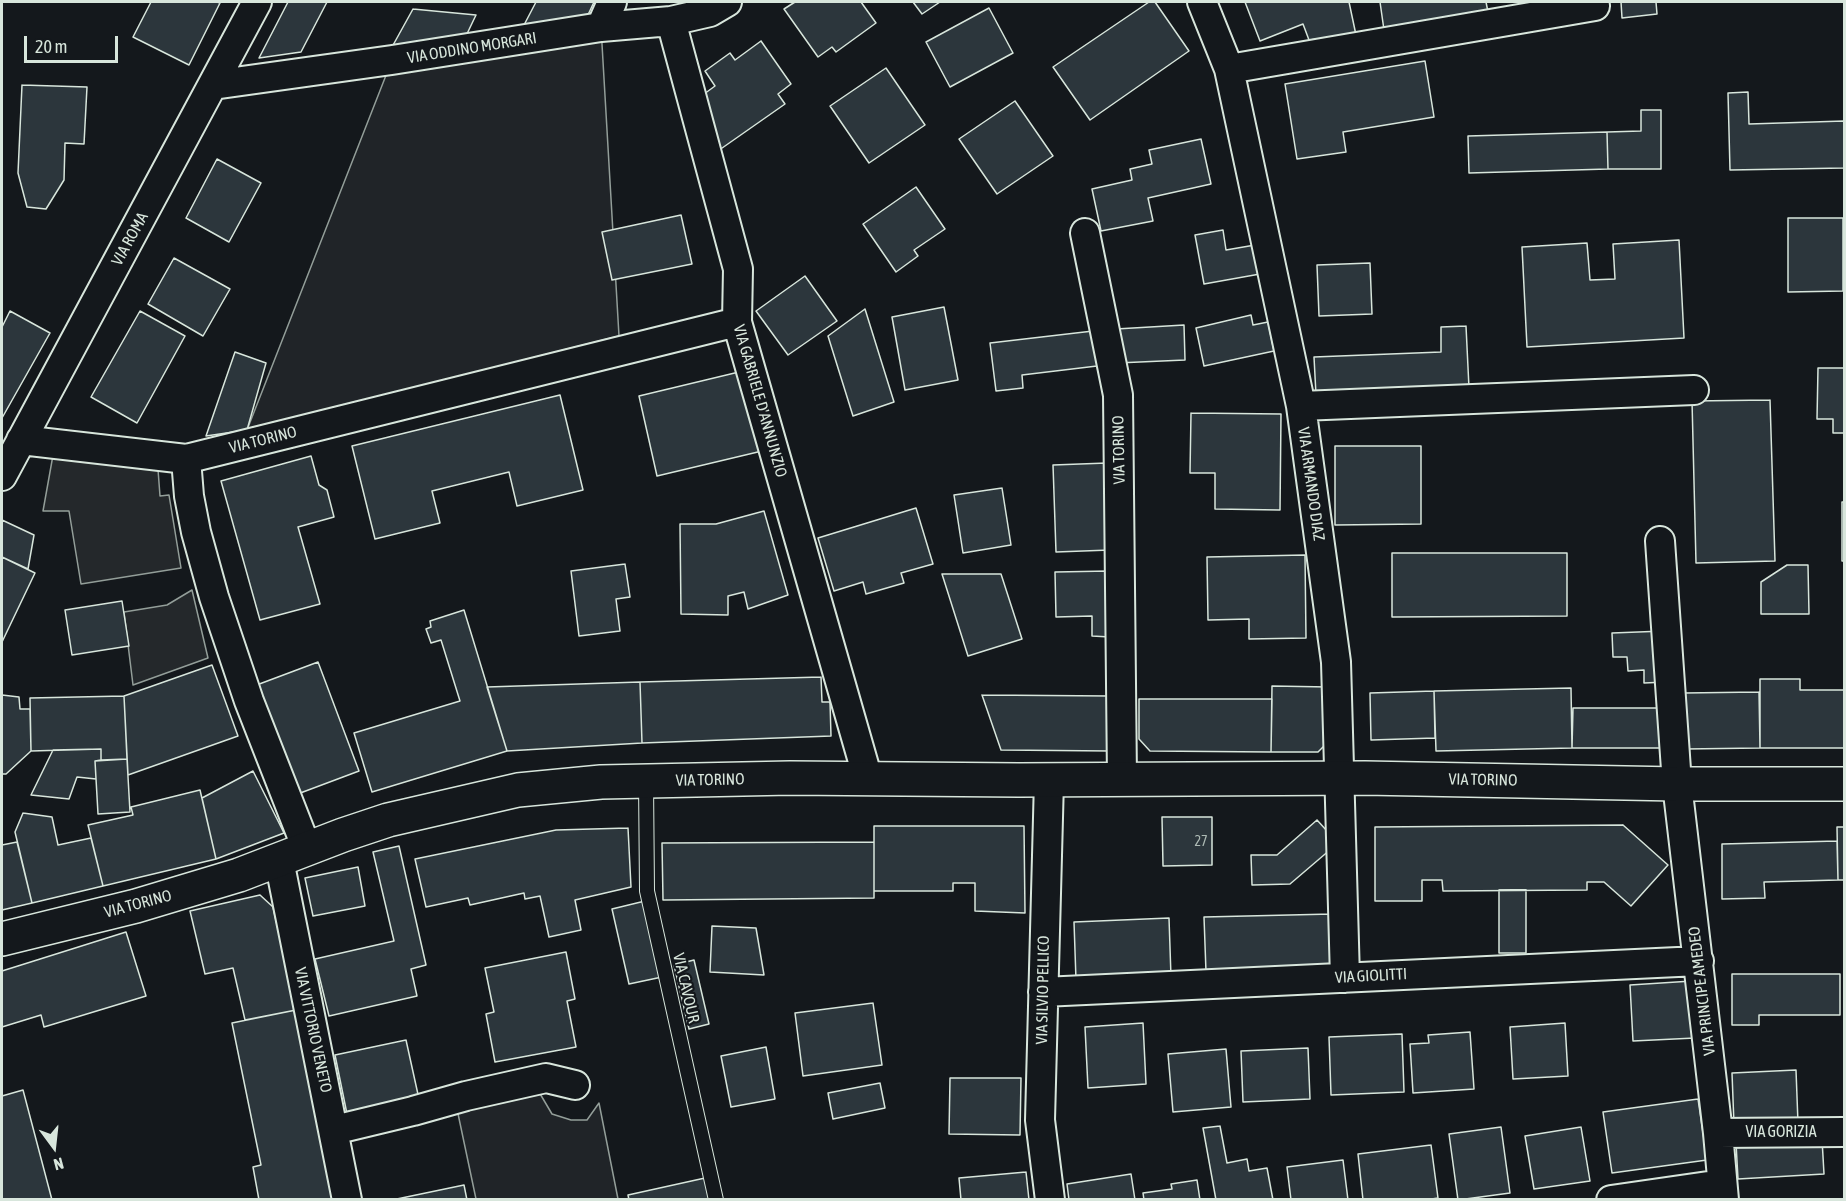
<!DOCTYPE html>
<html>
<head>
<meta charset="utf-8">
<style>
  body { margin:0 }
  #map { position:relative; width:1846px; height:1201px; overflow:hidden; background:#14181c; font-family:"Asap Condensed",sans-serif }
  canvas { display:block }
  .frame { position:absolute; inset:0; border:3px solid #d8e6dc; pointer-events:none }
  .north { position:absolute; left:24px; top:1117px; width:60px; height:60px; -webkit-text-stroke:4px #14181c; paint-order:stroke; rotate:165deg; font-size:16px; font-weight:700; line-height:24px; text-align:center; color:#d8e6dc }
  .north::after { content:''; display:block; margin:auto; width:21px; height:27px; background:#d8e6dc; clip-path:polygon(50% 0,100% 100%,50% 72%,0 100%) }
  .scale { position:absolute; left:24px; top:36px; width:94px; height:27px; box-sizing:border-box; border:3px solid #d8e6dc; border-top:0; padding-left:8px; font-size:18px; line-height:21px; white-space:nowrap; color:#d8e6dc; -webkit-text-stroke:4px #14181c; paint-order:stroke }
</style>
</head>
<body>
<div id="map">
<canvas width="1846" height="1201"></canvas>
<div class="frame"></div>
<div class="north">N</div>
<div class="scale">20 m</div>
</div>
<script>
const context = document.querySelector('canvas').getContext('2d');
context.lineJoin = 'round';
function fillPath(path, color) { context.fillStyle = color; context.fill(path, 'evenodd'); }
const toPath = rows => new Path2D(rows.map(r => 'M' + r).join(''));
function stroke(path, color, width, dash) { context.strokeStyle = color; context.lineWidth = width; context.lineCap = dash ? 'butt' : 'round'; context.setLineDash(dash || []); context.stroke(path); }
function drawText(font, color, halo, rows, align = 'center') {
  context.font = font + ' "Asap Condensed",sans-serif'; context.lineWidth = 4.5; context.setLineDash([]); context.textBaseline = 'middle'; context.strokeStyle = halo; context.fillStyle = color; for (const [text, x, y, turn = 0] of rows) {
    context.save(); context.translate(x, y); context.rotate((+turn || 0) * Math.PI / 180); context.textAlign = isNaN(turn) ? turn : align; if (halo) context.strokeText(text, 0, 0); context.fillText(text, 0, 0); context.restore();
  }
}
const green = toPath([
  [601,27,619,336,247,430,392,60,601,27],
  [539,1092,552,1114,571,1120,587,1120,599,1103,618,1199,476,1199,457,1109,539,1092]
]);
fillPath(green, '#202428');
stroke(green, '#939e99', 1.5);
const parking = toPath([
  [55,444,157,456,160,496,169,495,181,568,81,584,69,511,43,511,55,444],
  [192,590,208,658,133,685,124,612,167,605,192,590]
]);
fillPath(parking, '#24282b');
stroke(parking, '#939e99', 1.5);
const building = toPath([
  [151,2,217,2,220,3,189,65,133,37,151,2],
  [288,2,327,2,301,52,259,58,288,2],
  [536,2,594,2,587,17,524,25,536,2],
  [795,2,861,2,876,23,836,52,832,47,818,57,784,9,795,2],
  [913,2,940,2,922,14,913,2],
  [1149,2,1155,2,1189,51,1090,120,1053,67,1149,2],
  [1245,2,1349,2,1356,35,1309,40,1303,24,1260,41,1245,2],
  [1380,2,1486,2,1488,12,1384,30,1380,2],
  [1621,2,1656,2,1657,14,1622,18,1621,2],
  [989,8,1013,53,950,87,926,42,989,8],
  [413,9,476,15,465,38,392,47,413,9],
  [761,41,791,84,778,94,785,104,715,153,700,97,715,86,705,71,730,53,735,60,761,41],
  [1425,61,1434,117,1343,132,1346,152,1297,159,1285,84,1425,61],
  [886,68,925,125,869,163,830,106,886,68],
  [22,85,87,87,84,144,65,143,64,180,46,209,27,207,18,173,22,85],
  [1748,92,1749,124,1844,121,1844,168,1730,170,1728,93,1748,92],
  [1015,101,1053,156,997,194,959,139,1015,101],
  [1641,110,1661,110,1661,169,1608,169,1607,132,1641,131,1641,110],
  [1607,132,1608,169,1469,173,1468,136,1607,132],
  [1201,139,1211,184,1148,198,1153,221,1101,231,1092,189,1132,180,1130,169,1152,164,1149,150,1201,139],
  [217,159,261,183,229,242,186,218,217,159],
  [916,187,945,229,914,250,918,256,896,272,863,224,916,187],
  [681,215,692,264,612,280,602,232,681,215],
  [1788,218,1843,218,1843,291,1788,292,1788,218],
  [1223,230,1226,250,1255,245,1260,274,1204,284,1195,235,1223,230],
  [1679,240,1684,338,1527,347,1522,247,1587,243,1590,280,1615,279,1613,244,1679,240],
  [174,258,230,289,203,336,148,304,174,258],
  [1370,263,1372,314,1319,316,1317,265,1370,263],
  [805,276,837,321,788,355,756,311,805,276],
  [944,307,958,380,905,390,892,317,944,307],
  [865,309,894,402,853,416,828,336,865,309],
  [10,311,50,333,2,418,2,327,10,311],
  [140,311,185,336,137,423,91,397,140,311],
  [1251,315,1253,325,1268,322,1274,351,1204,366,1196,328,1251,315],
  [1184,325,1185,360,1117,363,1116,329,1184,325],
  [1466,326,1469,388,1316,395,1314,357,1441,352,1441,327,1466,326],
  [1093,331,1097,366,1022,375,1023,388,996,391,990,343,1093,331],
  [235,352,266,363,247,430,206,436,235,352],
  [1818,368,1844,368,1844,433,1833,433,1833,419,1817,419,1818,368],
  [743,371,762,451,657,476,639,396,743,371],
  [560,395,583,490,517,506,509,472,432,491,440,523,375,539,352,446,560,395],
  [1770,400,1775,561,1696,563,1692,401,1770,400],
  [1191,413,1281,414,1280,510,1215,509,1215,473,1190,473,1191,413],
  [1335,446,1421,446,1421,524,1335,525,1335,446],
  [311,456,319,485,327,490,334,517,298,527,320,604,260,620,221,481,311,456],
  [1107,463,1110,550,1056,552,1053,465,1107,463],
  [1002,488,1011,545,963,553,954,495,1002,488],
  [1842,502,1844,502,1844,561,1842,561,1842,502],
  [916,508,933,564,901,573,904,583,866,594,863,582,834,591,818,538,916,508],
  [764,511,788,595,748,609,744,592,728,596,728,615,681,614,680,524,716,524,764,511],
  [2,520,34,535,28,569,2,557,2,520],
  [1392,553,1567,553,1567,616,1392,617,1392,553],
  [1305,555,1306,638,1249,639,1249,619,1208,620,1207,557,1305,555],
  [2,557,35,573,2,642,2,557],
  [625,564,630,597,616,599,620,631,579,636,571,571,625,564],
  [1787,565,1808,565,1809,614,1761,614,1761,582,1787,565],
  [1109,571,1110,637,1092,636,1092,616,1056,617,1055,572,1109,571],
  [942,574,1001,574,1022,639,968,656,942,574],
  [122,601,129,646,72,655,65,610,122,601],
  [464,610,507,751,372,792,354,733,460,701,441,640,431,643,426,629,431,627,430,621,464,610],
  [1664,631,1666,682,1644,683,1644,670,1628,671,1627,657,1613,657,1612,633,1664,631],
  [318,662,359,771,295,795,254,686,318,662],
  [212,665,238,736,128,775,124,696,212,665],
  [821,677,822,702,830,702,831,736,642,743,640,682,821,677],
  [1760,679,1800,679,1800,690,1844,690,1844,748,1760,748,1760,679],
  [640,682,642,743,507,751,487,687,640,682],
  [1272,686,1329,687,1328,742,1318,752,1271,752,1272,686],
  [1571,688,1572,748,1436,751,1434,691,1571,688],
  [1434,691,1435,738,1371,740,1370,693,1434,691],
  [1759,692,1760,748,1685,749,1684,693,1759,692],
  [2,695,19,697,20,709,30,709,31,751,6,774,2,774,2,695],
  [982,695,1111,696,1111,751,1001,750,982,695],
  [124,696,127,759,101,760,101,749,31,751,30,698,124,696],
  [1139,699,1272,699,1271,752,1150,751,1139,739,1139,699],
  [1573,708,1666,708,1666,748,1572,748,1573,708],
  [101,749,101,760,95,761,96,779,77,777,69,799,31,795,53,750,101,749],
  [127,759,130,812,98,814,95,761,127,759],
  [253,771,284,833,216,859,202,798,253,771],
  [200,790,216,859,103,886,88,825,133,815,131,807,200,790],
  [23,813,52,817,58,845,91,838,103,886,32,903,15,832,23,813],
  [1162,817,1212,817,1212,865,1163,866,1162,817],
  [1317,820,1338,843,1290,884,1252,885,1251,855,1277,855,1317,820],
  [1623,825,1668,865,1631,906,1604,882,1587,882,1587,890,1443,891,1442,880,1422,880,1422,901,1375,901,1375,827,1623,825],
  [874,826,1024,826,1025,913,975,911,975,883,953,883,953,891,874,891,874,826],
  [1837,827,1844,827,1844,880,1838,880,1837,827],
  [628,828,631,887,575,900,581,930,549,937,540,896,525,899,524,893,470,905,468,898,426,907,415,859,556,830,628,828],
  [1837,841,1838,880,1764,882,1765,898,1722,899,1722,844,1837,841],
  [17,842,32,903,2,910,2,845,17,842],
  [874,842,874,898,663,900,662,843,874,842],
  [399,846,426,965,411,969,417,996,329,1016,315,959,394,941,373,852,399,846],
  [358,867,365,906,313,916,305,878,358,867],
  [1499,890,1526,890,1526,953,1499,953,1499,890],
  [260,895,273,907,296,1010,245,1020,233,968,205,974,190,911,260,895],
  [645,901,662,977,629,984,612,909,645,901],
  [1332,914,1334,968,1206,972,1204,917,1332,914],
  [1169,918,1171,977,1076,980,1074,922,1169,918],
  [712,926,756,928,764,975,710,972,712,926],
  [126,932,146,996,44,1027,41,1015,2,1027,2,971,126,932],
  [566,952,575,999,567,1001,576,1047,495,1062,486,1014,494,1012,485,968,566,952],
  [694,960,709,1024,689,1029,674,965,694,960],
  [1732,974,1840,974,1840,1015,1759,1015,1759,1025,1732,1025,1732,974],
  [1692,981,1695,1038,1633,1041,1630,985,1692,981],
  [873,1003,882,1065,803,1076,795,1013,873,1003],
  [296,1010,334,1200,259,1200,253,1167,261,1165,232,1023,296,1010],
  [1143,1023,1146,1084,1088,1088,1085,1027,1143,1023],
  [1565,1023,1568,1076,1513,1079,1510,1027,1565,1023],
  [1470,1032,1474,1089,1413,1093,1410,1044,1429,1043,1428,1035,1470,1032],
  [1402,1034,1404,1092,1331,1095,1329,1037,1402,1034],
  [406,1040,419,1099,347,1114,335,1055,406,1040],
  [766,1047,775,1099,731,1107,721,1056,766,1047],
  [1308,1048,1310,1099,1243,1102,1241,1051,1308,1048],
  [1226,1049,1231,1107,1173,1112,1168,1054,1226,1049],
  [1796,1070,1798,1123,1734,1125,1732,1073,1796,1070],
  [950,1078,1021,1078,1020,1135,949,1134,950,1078],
  [880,1083,885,1108,833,1119,828,1093,880,1083],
  [23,1090,52,1200,2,1200,2,1096,23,1090],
  [1698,1099,1707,1160,1612,1173,1603,1112,1698,1099],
  [1220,1126,1227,1163,1247,1159,1249,1171,1267,1168,1273,1200,1216,1200,1203,1128,1220,1126],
  [1501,1127,1510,1193,1458,1200,1449,1134,1501,1127],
  [1581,1127,1590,1181,1534,1189,1525,1136,1581,1127],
  [1822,1139,1824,1174,1738,1179,1736,1143,1822,1139],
  [1431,1145,1438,1198,1425,1200,1363,1200,1358,1154,1431,1145],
  [1343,1160,1348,1200,1291,1200,1287,1167,1343,1160],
  [1026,1172,1029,1200,961,1200,959,1178,1026,1172],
  [1131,1174,1135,1200,1069,1200,1067,1184,1131,1174],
  [705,1178,710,1200,629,1200,628,1195,705,1178],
  [1197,1180,1200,1200,1144,1200,1143,1193,1172,1189,1171,1184,1197,1180],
  [464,1185,467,1200,392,1200,464,1185]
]);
fillPath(building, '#2c363c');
stroke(building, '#d8e6dc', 1.5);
const lane = toPath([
  [646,781,647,891,716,1200]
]);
const street = toPath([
  [1202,2,1229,69,1301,406,1336,662,1345,978],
  [671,21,738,269,737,322,868,779],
  [601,27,612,2],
  [1229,69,1595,6],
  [213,85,392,60,601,27,671,21,710,12,727,2],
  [1085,233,1118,395,1122,779],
  [1301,406,1694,390],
  [21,440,186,459,737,322],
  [186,459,189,496,196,532,214,597,249,701,307,849],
  [2,476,257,2],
  [1660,541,1677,784,1718,1133,1724,1200],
  [1049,780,1040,1120,1050,1200],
  [279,860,347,1200],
  [1043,992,1699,961],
  [334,1130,413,1111,466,1096,546,1078,575,1085],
  [1718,1133,1844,1132],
  [1611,1200,1722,1184]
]);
const primary = toPath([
  [2,939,136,906,239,875,343,835,388,820,518,790,601,782,790,778,1019,780,1365,778,1677,784,1844,784]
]);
stroke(lane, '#d8e6dc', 16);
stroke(street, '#d8e6dc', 32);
stroke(primary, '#d8e6dc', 36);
stroke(lane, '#14181c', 14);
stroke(street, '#14181c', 28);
stroke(primary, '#14181c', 33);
drawText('14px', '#adbab4', null, [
  ["27",1201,842]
]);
drawText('16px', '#d8e6dc', '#14181c', [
  ["VIA ODDINO MORGARI",472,48,-9],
  ["VIA ROMA",130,239,-61],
  ["VIA GABRIELE D'ANNUNZIO",760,401,74],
  ["VIA TORINO",263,440,-14],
  ["VIA TORINO",1119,450,-91],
  ["VIA ARMANDO DIAZ",1311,484,82],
  ["VIA TORINO",710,780,-1],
  ["VIA TORINO",1483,780,1],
  ["VIA TORINO",138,904,-15],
  ["VIA GIOLITTI",1371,976,-3],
  ["VIA CAVOUR",686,988,77],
  ["VIA SILVIO PELLICO",1043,990,-89],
  ["VIA PRINCIPE AMEDEO",1702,991,-97],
  ["VIA VITTORIO VENETO",313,1030,78],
  ["VIA GORIZIA",1781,1132]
]);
</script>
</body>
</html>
